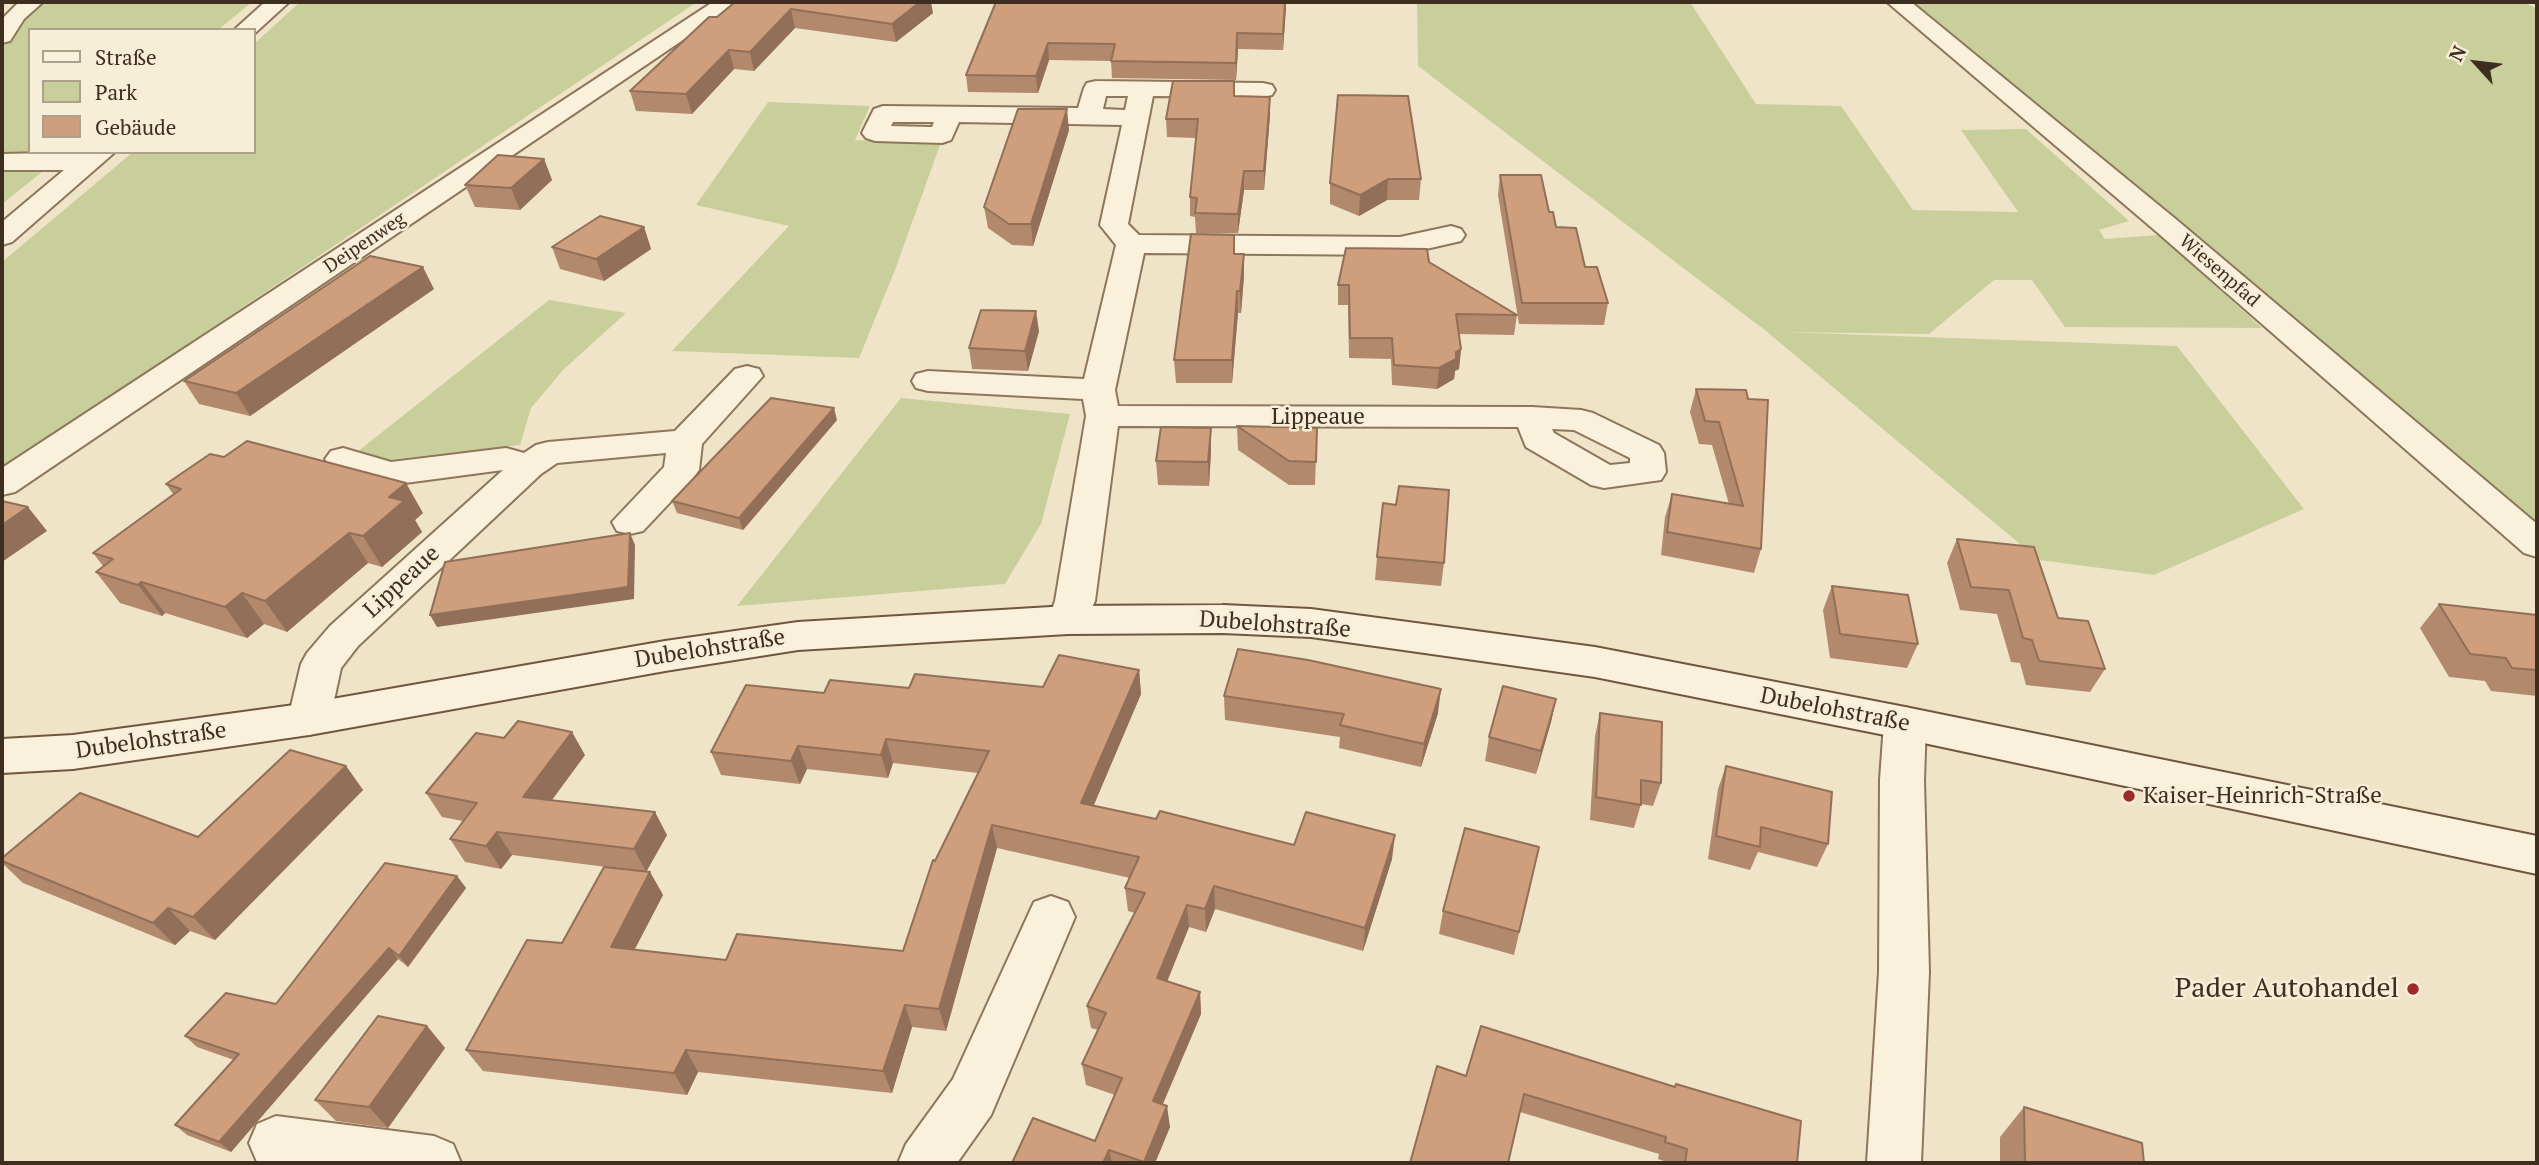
<!DOCTYPE html>
<html>
<head>
<meta charset="utf-8">
<style>
  body { margin:0 }
  #map { position:relative; width:2539px; height:1165px; overflow:hidden; background:#f0e4c8; font-family:"PT Serif",serif }
  canvas { display:block }
  .frame { position:absolute; inset:0; border:4px solid #3d2e20; pointer-events:none }
  .legend { position:absolute; left:28px; top:28px; width:228px; height:126px; box-sizing:border-box; background:#f7eed8; border:2px solid #ada18e; margin:0; padding:9px 12px; list-style:none; font-size:21px; color:#3d2e20 }
  .legend li { display:flex; align-items:center; gap:14px; height:35px }
  .legend b { width:35px; border:2px solid #ada18e }
  .north { position:absolute; left:2441px; top:28px; width:70px; height:70px; -webkit-text-stroke:5px #f7eed8; paint-order:stroke; rotate:297deg; font-size:19px; font-weight:700; line-height:28px; text-align:center; color:#3d2e20 }
  .north::after { content:''; display:block; margin:auto; width:24px; height:32px; background:#3d2e20; clip-path:polygon(50% 0,100% 100%,50% 72%,0 100%) }
</style>
</head>
<body>
<div id="map">
<canvas width="2539" height="1165"></canvas>
<div class="frame"></div>
<ul class="legend">
<li><b style="height:9px;background:#faf1dc"></b>Straße</li>
<li><b style="height:19px;background:#c9cf9b"></b>Park</li>
<li><b style="height:19px;background:#cf9f7d"></b>Gebäude</li>
</ul>
<div class="north">N</div>
</div>
<script>
const context = document.querySelector('canvas').getContext('2d');
context.lineJoin = 'round';
function fillPath(path, color) { context.fillStyle = color; context.fill(path, 'evenodd'); }
const toPath = rows => new Path2D(rows.map(r => 'M' + r).join(''));
function stroke(path, color, width, dash) { context.strokeStyle = color; context.lineWidth = width; context.lineCap = dash ? 'butt' : 'round'; context.setLineDash(dash || []); context.stroke(path); }
function drawText(font, color, halo, rows, align = 'center') {
  context.font = font + ' "PT Serif",serif'; context.lineWidth = 5; context.setLineDash([]); context.textBaseline = 'middle'; context.strokeStyle = halo; context.fillStyle = color; for (const [text, x, y, turn = 0] of rows) {
    context.save(); context.translate(x, y); context.rotate((+turn || 0) * Math.PI / 180); context.textAlign = isNaN(turn) ? turn : align; if (halo) context.strokeText(text, 0, 0); context.fillText(text, 0, 0); context.restore();
  }
}
fillPath(toPath([
  [38,2,252,2,218,30,30,30,30,152,67,152,2,204,2,29],
  [300,2,697,2,2,469,2,262,133,152,254,152,254,44],
  [1417,2,1690,2,1756,104,1841,106,1913,210,2018,212,1961,130,2026,129,2129,221,2099,230,2105,239,2159,235,2262,328,2065,327,2032,280,1994,280,1929,334,1783,332,2177,346,2304,509,2154,575,2039,560,1766,331,1418,66],
  [1912,2,2524,2,2537,9,2537,523],
  [768,102,870,106,855,140,940,145,895,270,859,358,672,351,789,226,696,205],
  [549,300,626,313,563,370,531,408,520,445,388,460,357,452],
  [901,398,1070,414,1041,524,1005,584,737,606]
]), '#c9cf9b');
const street = toPath([
  [19,2,43,2,24,19,10,41,2,43,2,19,19,2],
  [265,2,289,2,254,34,254,30,234,30,265,2],
  [713,2,739,2,15,492,2,495,2,468,713,2],
  [1887,2,1911,2,2178,221,2537,524,2537,557,2524,553,2158,233,1887,2],
  [1096,81,1263,83,1272,85,1275,90,1272,95,1263,97,1153,96,1128,224,1139,235,1400,237,1451,226,1461,229,1465,235,1461,241,1400,255,1144,253,1115,390,1118,406,1532,407,1581,410,1593,413,1659,445,1664,453,1666,472,1661,480,1604,488,1591,485,1526,447,1518,427,1118,426,1095,601,1082,630,1068,634,1054,630,1048,620,1055,601,1086,416,1083,399,928,391,916,388,912,381,916,374,928,371,1084,379,1116,245,1100,225,1122,125,959,122,951,140,942,143,875,141,866,138,862,133,874,109,883,106,1078,108,1084,88,1087,83,1096,81],
  [1106,96,1128,96,1125,110,1103,109,1106,96],
  [893,122,934,122,932,127,891,126,893,122],
  [1552,429,1574,430,1630,458,1630,463,1610,465,1554,433,1552,429],
  [86,152,115,152,12,242,2,245,2,222,64,170,2,170,2,154,86,152],
  [747,366,759,369,763,376,702,444,699,470,693,478,643,531,630,534,617,531,612,522,664,467,666,453,557,463,541,474,358,646,341,668,330,719,324,730,309,735,294,730,288,719,301,664,307,653,330,626,503,470,390,485,331,467,325,459,331,451,343,448,391,462,506,448,524,453,536,445,548,442,675,431,735,369,747,366],
  [1905,707,1920,712,1926,723,1924,780,1929,972,1921,1163,1867,1163,1879,972,1880,780,1884,723,1890,712,1905,707],
  [1051,896,1068,902,1075,917,991,1115,957,1163,898,1163,906,1144,953,1079,1034,902,1051,896],
  [276,1116,434,1136,453,1144,461,1163,260,1163,257,1162,249,1143,257,1124,276,1116]
]);
const secondary = toPath([
  [1223,605,1311,609,1595,647,1905,707,2537,836,2537,874,1905,739,1595,677,1311,637,1223,633,1068,634,798,650,665,671,309,735,73,769,2,773,2,739,73,735,309,703,665,641,798,622,1068,606,1223,605]
]);
stroke(street, '#8d765c', 4);
stroke(secondary, '#6f573f', 4);
fillPath(street, '#faf1dc');
fillPath(secondary, '#faf1dc');
fillPath(toPath([
  [735,2,933,13,896,42,795,28,754,71,734,69,692,114,636,111,630,91],
  [996,2,1286,2,1283,50,1238,49,1236,80,1112,78,1111,61,1049,60,1038,93,968,92,966,75],
  [1234,81,1235,96,1270,115,1264,190,1244,190,1238,233,1196,233,1195,217,1190,216,1190,197,1196,138,1167,137,1166,119],
  [1338,95,1421,179,1419,200,1387,200,1359,216,1330,204,1330,183],
  [1069,130,1033,246,1012,245,988,228,984,207],
  [544,159,552,180,520,210,475,207,465,185],
  [1500,175,1549,212,1556,227,1585,267,1608,303,1604,325,1519,324,1498,195],
  [644,227,651,249,604,281,560,269,552,247],
  [1234,254,1244,276,1241,313,1238,313,1232,383,1176,383,1174,360],
  [1429,262,1517,315,1514,335,1459,334,1461,349,1459,369,1455,371,1454,379,1437,389,1392,385,1391,359,1349,358,1348,305,1338,305,1338,285],
  [434,289,250,416,199,404,184,381],
  [1039,331,1028,371,972,369,969,348],
  [1696,389,1746,390,1761,549,1754,573,1661,555,1665,517,1672,494,1729,504,1712,445,1699,444,1690,412],
  [837,420,743,530,677,513,672,501],
  [1237,426,1317,428,1315,485,1289,485,1238,450],
  [1211,451,1209,486,1158,485,1156,461],
  [166,484,423,513,415,520,422,532,382,567,368,563,287,632,264,624,247,638,165,613,162,616,120,603,96,572,103,566,93,553,173,494],
  [1957,539,2058,618,2105,669,2090,692,2026,685,2020,663,2011,662,1997,614,1960,610,1947,563],
  [1377,557,1444,563,1441,586,1375,580],
  [1832,586,1918,644,1907,668,1830,658,1823,610],
  [2439,604,2537,615,2537,696,2491,691,2485,681,2449,677,2420,628],
  [1139,670,1141,694,1093,806,1156,819,1294,845,1392,859,1363,951,1215,909,1206,932,1189,927,1167,982,1200,992,1201,1014,1163,1104,1170,1127,1155,1163,1012,1163,1095,1141,1115,1095,1086,1085,1082,1064,1098,1030,1091,1028,1087,1006,1135,913,1128,911,1125,888,1130,878,997,848,946,1031,912,1027,892,1093,698,1072,687,1095,483,1071,466,1050,562,943,650,872,663,895,634,950,726,960,903,951,935,861,978,773,893,763,888,778,807,769,800,784,721,775,711,752,824,693,909,688,1043,687],
  [1224,696,1438,713,1421,767,1339,748,1340,737,1225,720],
  [1556,699,1551,722,1536,774,1485,761,1489,737],
  [1600,713,1661,783,1653,806,1641,804,1634,828,1590,820,1595,736],
  [585,755,552,800,667,835,646,872,512,855,501,869,465,862,450,839,463,821,442,817,426,793],
  [346,766,363,790,215,940,190,931,175,945,23,883,2,863,2,858,198,837],
  [1726,766,1828,844,1817,867,1758,852,1750,870,1708,859,1718,789],
  [1539,847,1514,955,1439,934,1443,911],
  [457,876,466,888,408,967,398,959,231,1152,187,1135,175,1125,234,1060,197,1047,185,1036,276,1004],
  [427,1026,445,1048,388,1128,336,1121,315,1100],
  [1466,1076,1797,1163,1670,1163,1658,1159,1659,1154,1520,1112],
  [2024,1107,2144,1163,2000,1163,2000,1137]
]), '#b2896c');
fillPath(toPath([
  [920,2,931,2,933,13,896,42,892,24],
  [1285,2,1286,8,1283,50,1283,34],
  [791,9,795,28,754,71,750,52],
  [1237,33,1238,49,1236,80,1236,63],
  [1048,43,1049,60,1038,93,1036,76],
  [729,50,734,69,692,114,686,94],
  [1270,97,1270,115,1264,190,1264,171],
  [1067,109,1069,130,1033,246,1031,224],
  [544,159,552,180,520,210,511,188],
  [1244,171,1244,190,1238,233,1238,214],
  [1388,179,1387,200,1359,216,1360,195],
  [644,227,651,249,604,281,596,259],
  [1244,254,1244,276,1241,313,1240,291],
  [423,267,434,289,250,416,236,393],
  [1237,291,1238,313,1232,383,1232,360],
  [1036,311,1039,331,1028,371,1025,351],
  [1461,349,1459,369,1455,371,1454,379,1437,389,1439,368,1456,352],
  [834,408,837,420,743,530,739,518],
  [1211,428,1211,451,1209,486,1208,462],
  [406,483,423,513,415,520,422,532,382,567,363,536,389,497],
  [28,507,47,531,2,562,2,525],
  [349,533,368,563,287,632,265,601],
  [630,533,635,545,634,599,437,627,430,615],
  [141,582,165,613,162,616,138,585],
  [242,593,264,624,247,638,225,607],
  [1139,670,1141,694,1085,826,1081,803],
  [1441,689,1438,713,1421,767,1424,744],
  [1556,699,1551,722,1536,774,1541,751],
  [572,732,585,755,537,820,523,797],
  [886,739,893,763,888,778,881,755],
  [798,746,807,769,800,784,791,761],
  [346,766,363,790,215,940,193,917],
  [655,812,667,835,646,872,634,849],
  [992,825,997,848,946,1031,939,1009],
  [497,832,512,855,501,869,486,846],
  [1395,835,1392,859,1363,951,1365,928],
  [650,872,663,895,624,970,611,947],
  [457,876,466,888,408,967,399,956],
  [1214,886,1215,909,1206,932,1205,909],
  [1187,905,1189,927,1159,1001,1157,978],
  [168,908,190,931,175,945,153,923],
  [389,948,398,959,231,1152,219,1142],
  [1200,992,1201,1014,1155,1122,1153,1101],
  [905,1005,912,1027,892,1093,883,1071],
  [427,1026,445,1048,388,1128,369,1107],
  [686,1050,698,1072,687,1095,674,1073],
  [1167,1106,1170,1127,1155,1163,1144,1163],
  [1109,1150,1112,1163,1103,1163]
]), '#916f58');
const building = toPath([
  [735,2,920,2,892,24,791,9,750,52,729,50,686,94,630,91,709,17,717,17,735,2],
  [996,2,1285,2,1283,34,1237,33,1236,63,1111,61,1115,44,1048,43,1036,76,966,75,996,2],
  [1173,81,1234,81,1234,96,1270,97,1264,171,1244,171,1238,214,1195,213,1197,198,1190,197,1198,119,1166,119,1173,81],
  [1338,95,1408,96,1421,179,1388,179,1360,195,1330,183,1338,95],
  [1018,109,1067,109,1031,224,1009,224,984,207,1018,109],
  [498,155,544,159,511,188,465,185,498,155],
  [1500,175,1541,175,1549,212,1553,212,1556,227,1576,228,1585,267,1597,267,1608,303,1522,303,1500,175],
  [600,216,644,227,596,259,552,247,600,216],
  [1191,234,1234,235,1234,254,1244,254,1240,291,1237,291,1232,360,1174,360,1191,234],
  [1346,248,1427,249,1429,262,1517,315,1456,314,1461,349,1456,352,1456,359,1439,368,1394,365,1392,338,1350,338,1349,285,1338,285,1346,248],
  [370,256,423,267,236,393,184,381,370,256],
  [981,310,1036,311,1025,351,969,348,981,310],
  [1696,389,1746,390,1748,399,1768,400,1761,549,1667,532,1672,494,1743,506,1719,422,1705,421,1696,389],
  [771,398,834,408,739,518,672,501,771,398],
  [1237,426,1317,428,1316,462,1289,461,1237,426],
  [1161,427,1211,428,1208,462,1156,461,1161,427],
  [247,441,406,483,389,497,404,501,363,536,349,533,265,601,242,593,225,607,141,582,138,585,96,572,113,559,93,553,181,489,166,484,210,454,224,457,247,441],
  [1399,486,1449,490,1444,563,1377,557,1383,503,1396,505,1399,486],
  [2,501,28,507,2,525,2,501],
  [630,533,628,587,430,615,445,562,630,533],
  [1957,539,2034,547,2058,618,2088,621,2105,669,2039,661,2032,640,2023,638,2009,590,1971,587,1957,539],
  [1832,586,1908,595,1918,644,1840,634,1832,586],
  [2439,604,2537,615,2537,670,2512,668,2506,658,2470,654,2439,604],
  [1238,649,1308,660,1441,689,1424,744,1340,725,1344,714,1224,696,1238,649],
  [1059,655,1139,670,1081,803,1156,819,1160,811,1294,845,1306,812,1395,835,1365,928,1214,886,1205,909,1187,905,1157,978,1200,992,1153,1101,1167,1106,1144,1162,1109,1150,1103,1163,1012,1163,1033,1118,1095,1141,1122,1078,1082,1064,1106,1013,1087,1006,1145,893,1125,888,1139,857,992,825,939,1009,905,1005,883,1071,686,1050,674,1073,466,1050,527,940,562,943,604,867,650,872,611,947,726,960,737,934,903,951,933,860,935,861,989,751,886,739,881,755,798,746,791,761,711,752,746,685,824,693,830,680,909,688,915,674,1043,687,1059,655],
  [1503,686,1556,699,1541,751,1489,737,1503,686],
  [1600,713,1662,722,1661,783,1641,780,1641,805,1596,797,1600,713],
  [518,721,572,732,523,797,655,812,634,849,497,832,486,846,450,839,477,803,426,793,476,733,504,738,518,721],
  [290,750,346,766,193,917,168,908,153,923,2,861,2,858,80,793,198,837,290,750],
  [1726,766,1832,792,1828,844,1761,827,1760,847,1716,836,1726,766],
  [1465,828,1539,847,1519,932,1443,911,1465,828],
  [385,863,457,876,399,956,389,948,219,1142,175,1125,239,1054,185,1036,226,993,276,1004,385,863],
  [378,1016,427,1026,369,1107,315,1100,378,1016],
  [1481,1026,1675,1087,1676,1084,1801,1121,1797,1163,1685,1163,1687,1149,1665,1142,1666,1137,1524,1094,1508,1163,1410,1163,1437,1066,1466,1076,1481,1026],
  [2024,1107,2142,1143,2144,1163,2025,1163,2024,1107]
]);
fillPath(building, '#cf9f7d');
stroke(building, '#916f58', 2);
for (const [x, y, r, color] of [
  [2129,796,7,"#9e2a2b"],
  [2413,989,7,"#9e2a2b"]
]) { const dot = new Path2D(); dot.arc(x, y, r, 0, 2 * Math.PI); context.fillStyle = color; context.fill(dot); stroke(dot, '#f7eed8', 2.5); }
drawText('19px', '#3d2e20', '#f7eed8', [
  ["Deipenweg",365,243,-34],
  ["Wiesenpfad",2219,271,41]
]);
drawText('23px', '#3d2e20', '#f7eed8', [
  ["Lippeaue",1318,417],
  ["Lippeaue",402,582,-43],
  ["Dubelohstraße",1275,625,4],
  ["Dubelohstraße",710,649,-9],
  ["Dubelohstraße",1835,710,11],
  ["Dubelohstraße",151,741,-8]
]);
drawText('23px', '#3d2e20', '#f7eed8', [
  ["Kaiser-Heinrich-Straße",2143,796]
], 'left');
drawText('28px', '#3d2e20', '#f7eed8', [
  ["Pader Autohandel",2399,989]
], 'right');
</script>
</body>
</html>
